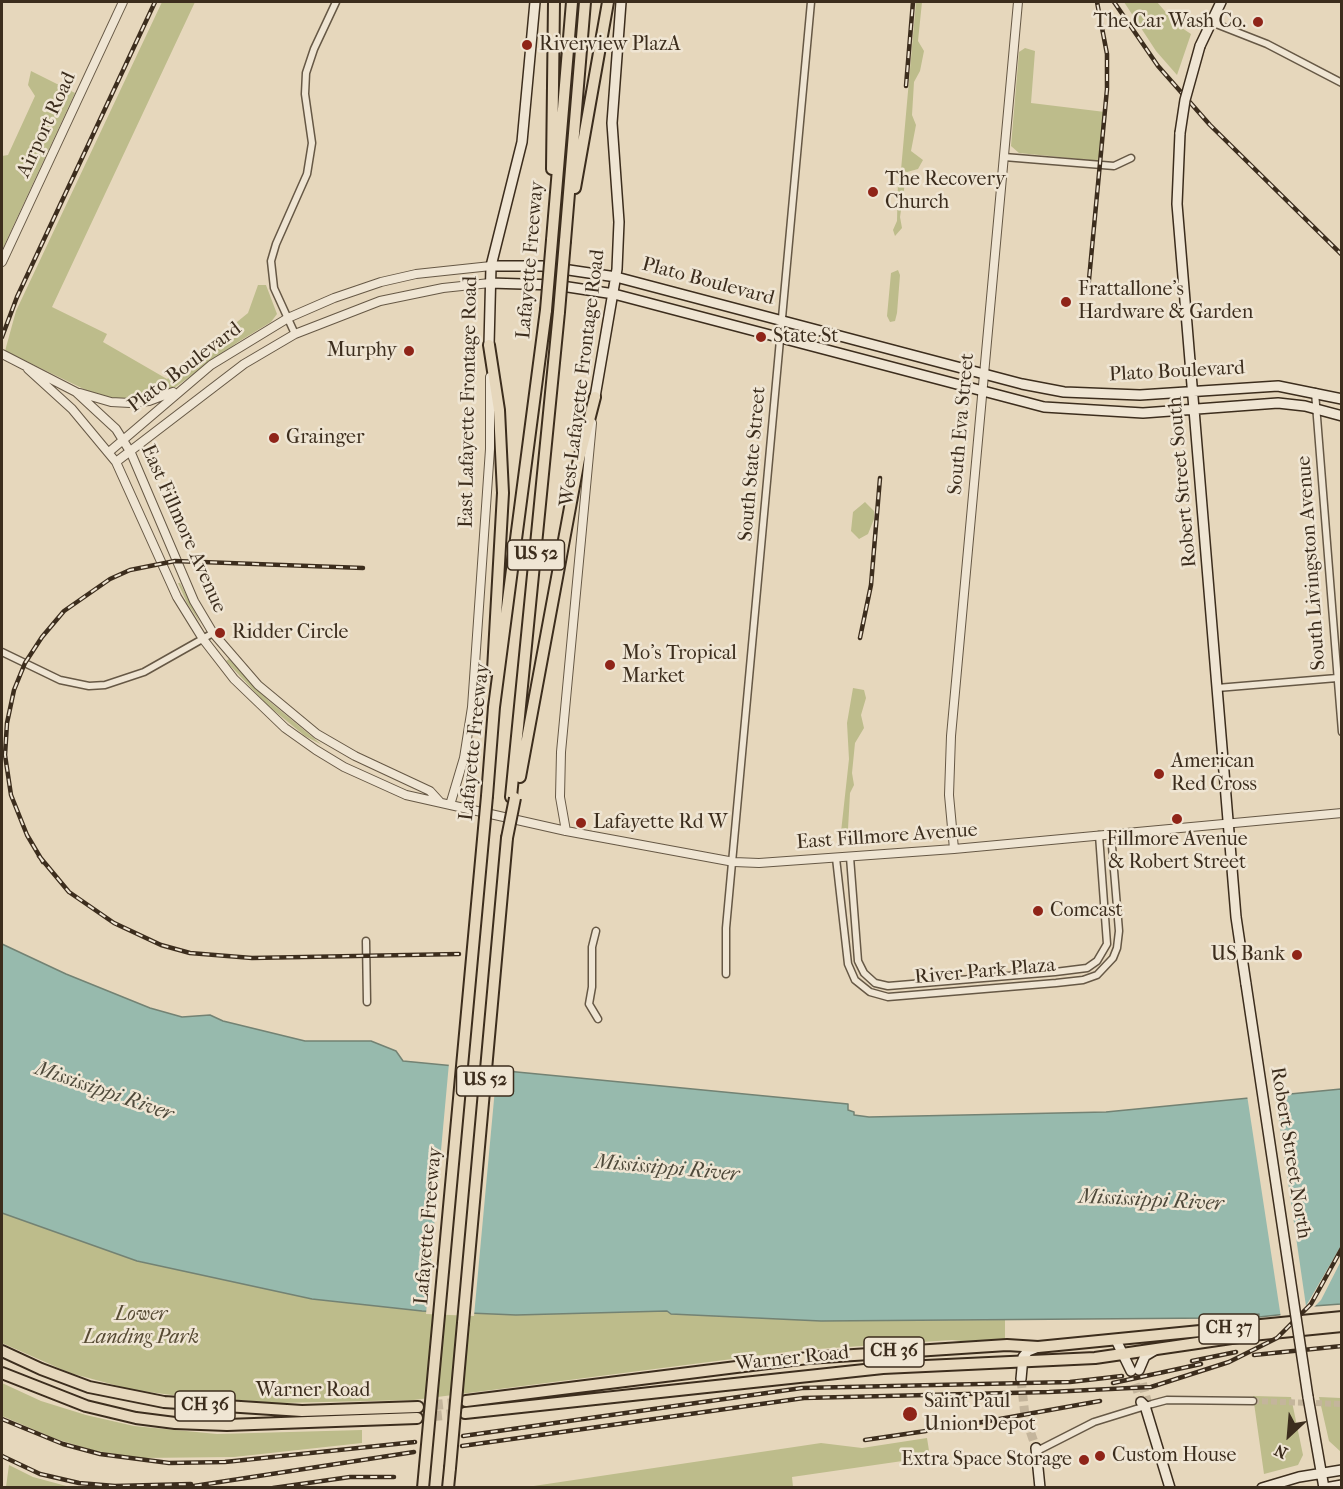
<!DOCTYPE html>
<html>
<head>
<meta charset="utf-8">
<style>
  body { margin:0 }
  #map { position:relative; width:1343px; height:1489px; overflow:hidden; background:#e6d7bc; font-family:"IM FELL French Canon",serif }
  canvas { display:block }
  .frame { position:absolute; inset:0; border:3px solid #3c2d1d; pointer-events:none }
  .north { position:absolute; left:1259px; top:1405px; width:60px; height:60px; -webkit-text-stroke:4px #efe5d3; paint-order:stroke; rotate:206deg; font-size:16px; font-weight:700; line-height:24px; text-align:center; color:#3c2d1d }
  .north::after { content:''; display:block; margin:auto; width:21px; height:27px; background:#3c2d1d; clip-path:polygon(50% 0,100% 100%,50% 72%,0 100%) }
</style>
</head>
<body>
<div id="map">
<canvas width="1343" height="1489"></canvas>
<div class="frame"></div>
<div class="north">N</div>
</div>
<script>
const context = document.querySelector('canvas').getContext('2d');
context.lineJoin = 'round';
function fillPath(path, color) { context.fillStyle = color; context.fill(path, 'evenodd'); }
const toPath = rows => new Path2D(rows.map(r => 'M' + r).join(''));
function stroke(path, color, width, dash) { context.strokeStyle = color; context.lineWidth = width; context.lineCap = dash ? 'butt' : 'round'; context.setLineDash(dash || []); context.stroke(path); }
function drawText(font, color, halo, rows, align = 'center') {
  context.font = font + ' "IM FELL French Canon",serif'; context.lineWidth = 5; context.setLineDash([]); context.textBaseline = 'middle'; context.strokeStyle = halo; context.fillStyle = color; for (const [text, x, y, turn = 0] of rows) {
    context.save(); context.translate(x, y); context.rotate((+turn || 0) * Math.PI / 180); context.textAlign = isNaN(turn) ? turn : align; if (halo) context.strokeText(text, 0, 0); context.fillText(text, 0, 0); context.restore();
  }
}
fillPath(toPath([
  [162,2,195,2,52,307,107,334,103,342,167,379,248,313,258,285,266,285,277,314,271,322,238,342,170,391,148,399,116,400,90,392,5,351,16,311],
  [916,2,922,2,918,41,924,51,920,71,914,82,912,115,916,125,911,151,923,160,918,169,907,172,901,170],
  [1124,2,1157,2,1176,24,1191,34,1177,75,1156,51],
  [1025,48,1035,51,1031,103,1105,112,1100,161,1019,153,1011,146,1019,52],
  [31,71,75,93,2,250,2,156,8,155,35,96,28,85],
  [901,173,906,176,900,217,902,228,895,236,893,230,897,221,898,179],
  [898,270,900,275,897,313,895,321,890,322,887,316,891,273],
  [865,502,874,511,874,519,868,534,859,539,851,531,853,512],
  [178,583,180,583,201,624,187,603],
  [229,659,269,701,322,745,305,736,266,704,226,661],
  [853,688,864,690,866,698,861,715,864,728,855,743,852,773,854,785,850,793,848,829,845,833,841,832,849,759,847,723],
  [2,1213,137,1261,312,1299,422,1311,516,1315,667,1311,671,1314,821,1321,1005,1320,1005,1340,979,1343,952,1340,802,1350,414,1400,278,1403,172,1395,133,1390,70,1373,2,1343],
  [2,1383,41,1401,86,1415,134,1426,217,1434,362,1430,362,1443,234,1457,140,1458,96,1451,56,1439,2,1416],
  [1253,1396,1291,1397,1303,1455,1298,1465,1264,1474],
  [1319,1397,1341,1398,1341,1452,1329,1441],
  [927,1438,930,1457,792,1477,793,1487,527,1487,821,1443,862,1448],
  [9,1465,33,1477,70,1487,6,1487]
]), '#bdbc8b');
const water = toPath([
  [2,944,66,974,150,1008,182,1017,210,1015,223,1021,305,1041,371,1041,396,1051,403,1061,848,1104,848,1110,854,1112,854,1115,869,1117,1106,1112,1341,1089,1341,1304,1286,1308,1287,1314,1259,1317,1259,1314,1214,1318,821,1321,671,1314,667,1311,516,1315,422,1311,312,1299,137,1261,2,1213,2,944]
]);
fillPath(water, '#97baad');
stroke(water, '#738273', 1.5);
fillPath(toPath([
  [449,1063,497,1067,474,1316,426,1314],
  [1275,1092,1306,1306,1342,1244,1341,1261,1321,1300,1312,1309,1289,1311,1289,1317,1281,1318,1247,1095]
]), '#e6d7bc');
stroke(toPath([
  [1253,1401,1342,1404]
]), '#c4b59c', 6, [6, 3]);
stroke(toPath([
  [1139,1370,1147,1401],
  [1131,1371,1141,1402],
  [1021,1379,1025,1416,1036,1448]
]), '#c4b59c', 9, [9, 4.5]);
stroke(toPath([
  [418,1407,462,1402],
  [417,1418,461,1413]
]), '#c4b59c', 10, [10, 5]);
const minor = toPath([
  [1211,22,1267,44,1342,83],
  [1004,157,1114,166,1131,158],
  [295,334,274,288,271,261,276,244,307,174,312,143,305,94,306,73,314,49,336,2],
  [1315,392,1342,732],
  [2,652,60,680,89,686,105,685,144,672,213,633],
  [1217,688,1337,678],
  [850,857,858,961,864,973,875,983,888,986,1055,972,1087,968,1097,961,1107,944,1099,835],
  [836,858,848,964,855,980,870,992,888,997,1056,983,1083,980,1097,975,1113,958,1117,948,1119,931,1111,834],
  [596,931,592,947,592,987,589,1004,598,1019],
  [366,941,367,1002],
  [726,974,726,928,811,2],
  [1037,1451,1094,1422,1152,1404,1167,1400,1253,1401]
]);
const tertiary = toPath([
  [2,262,123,2],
  [2,354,76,392,116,429,131,453,194,601,213,633,258,685,317,734,355,756,430,791,440,802],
  [28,369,72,409,116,462,177,597,203,639,234,679,285,728,316,750,344,767,406,795,566,831,734,862,759,863,954,849,1342,813],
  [80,393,111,402,130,403,149,401,173,392],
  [109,452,211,365,288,318,334,298,381,282,416,274,491,266],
  [116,462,244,364,295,334,380,301,443,288,490,283],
  [450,805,464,758,472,707,490,449,490,377],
  [566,831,560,797,561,752,592,423],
  [954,849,949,795,951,736,1018,2]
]);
const secondary = toPath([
  [1200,46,1221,2],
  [1180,133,1177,204,1236,917,1246,984],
  [491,266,542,266,616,277,1022,384,1064,392,1140,395,1278,386,1342,399],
  [490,283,555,285,614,294,1044,407,1143,413,1278,403,1305,406,1342,416],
  [489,345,491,266,522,142,535,2],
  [595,397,617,269,619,222,612,123,621,2],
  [1116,1340,1131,1371],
  [1139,1370,1145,1356,1155,1350],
  [1021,1379,1023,1357,1028,1351,1038,1347],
  [1308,1397,1324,1488],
  [1141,1402,1145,1406,1170,1488],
  [1036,1448,1040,1488],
  [1262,1488,1299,1477,1342,1470],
  [1325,1488,1342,1485]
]);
const trunk = toPath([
  [2,1351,41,1369,89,1387,164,1402,302,1411,418,1407],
  [2,1373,86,1406,136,1418,175,1423,227,1425,417,1418],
  [466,1401,808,1358,1007,1345,1038,1347,1342,1317],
  [465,1413,883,1368,1095,1358,1252,1335,1342,1326]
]);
const motorway = toPath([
  [552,169,554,2],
  [575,188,608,2],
  [552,240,572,2],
  [565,241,585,2],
  [489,345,499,410,503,493,493,670],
  [520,777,579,459,595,397],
  [487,796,494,707,546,310],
  [511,797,559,312],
  [463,1323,507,838],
  [448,1488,450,1468]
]);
stroke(minor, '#665845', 9);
stroke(tertiary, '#665845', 10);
stroke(secondary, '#3c2d1d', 12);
stroke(trunk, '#3c2d1d', 14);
stroke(motorway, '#3c2d1d', 14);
stroke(minor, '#efe5d3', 6);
stroke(tertiary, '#efe5d3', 8);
stroke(secondary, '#efe5d3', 9);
stroke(trunk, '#e6d7bc', 10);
stroke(motorway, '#e6d7bc', 10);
const rail = toPath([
  [1114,2,1158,66,1210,125,1342,255],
  [906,86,913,2],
  [1088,290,1107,89,1107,54,1097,2],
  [2,337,17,297,155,2],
  [860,638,871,585,880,478],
  [39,856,69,892,114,923,161,945,190,953,252,958,459,954],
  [43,862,27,835,11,795,5,755,7,723,14,690,25,663,42,637,64,611,110,579,130,570,175,561,363,568],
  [1254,1355,1342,1346],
  [1192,1361,1236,1352],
  [1113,1383,1201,1364],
  [2,1419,63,1444,100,1454,169,1463,225,1462,415,1442],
  [955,1427,1100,1401],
  [463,1436,802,1388,1070,1382,1122,1376],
  [865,1440,926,1431],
  [462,1446,804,1398,1049,1392,1151,1387,1229,1362,1277,1338,1311,1304,1342,1248],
  [2,1456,40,1474,79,1483,115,1486,191,1484],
  [181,1488,414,1452],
  [273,1488,350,1477,394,1477]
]);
stroke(rail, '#3c2d1d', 4.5);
stroke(rail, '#efe5d3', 2, [7]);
const secondaryBridge = toPath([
  [1180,133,1185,100,1200,46],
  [1246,984,1308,1397]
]);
const motorwayBridge = toPath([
  [546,310,552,240],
  [559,312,565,241],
  [507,838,515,798],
  [450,1468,463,1323],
  [423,1488,487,796]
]);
stroke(secondaryBridge, '#3c2d1d', 12, []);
stroke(motorwayBridge, '#3c2d1d', 14, []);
stroke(secondaryBridge, '#efe5d3', 9);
stroke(motorwayBridge, '#e6d7bc', 10);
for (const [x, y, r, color] of [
  [1258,22,6,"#8f2418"],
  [527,45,6,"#8f2418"],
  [873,192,6,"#8f2418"],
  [1066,302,6,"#8f2418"],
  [761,337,6,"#8f2418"],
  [409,351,6,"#8f2418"],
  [274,438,6,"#8f2418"],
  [220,633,6,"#8f2418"],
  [610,665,6,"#8f2418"],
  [1159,774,6,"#8f2418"],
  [1177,819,6,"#8f2418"],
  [581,823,6,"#8f2418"],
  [1038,911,6,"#8f2418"],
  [1297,955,6,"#8f2418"],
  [910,1414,8,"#8f2418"],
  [1100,1456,6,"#8f2418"],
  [1084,1460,6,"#8f2418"]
]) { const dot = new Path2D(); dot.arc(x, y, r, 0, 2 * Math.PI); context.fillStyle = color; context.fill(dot); stroke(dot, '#efe5d3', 2); }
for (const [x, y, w] of [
  [536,555,57],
  [485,1081,57],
  [1229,1329,60],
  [894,1352,60],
  [205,1406,60]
]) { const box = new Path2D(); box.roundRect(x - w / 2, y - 15, w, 30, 4.5); context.fillStyle = '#efe5d3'; context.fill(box); stroke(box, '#3c2d1d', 1.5); }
drawText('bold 18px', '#3c2d1d', null, [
  ["US 52",536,555],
  ["US 52",485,1081],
  ["CH 37",1229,1329],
  ["CH 36",894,1352],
  ["CH 36",205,1406]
]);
drawText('20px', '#3c2d1d', '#efe5d3', [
  ["The Car Wash Co.",1246,22,"right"],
  ["Riverview PlazA",539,45],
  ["The Recovery",885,180],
  ["Church",885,203],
  ["Frattallone’s",1078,290],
  ["Hardware & Garden",1078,313],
  ["State St",773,337],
  ["Murphy",397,351,"right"],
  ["Grainger",286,438],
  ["Ridder Circle",232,633],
  ["Mo's Tropical",622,654],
  ["Market",622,677],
  ["American",1171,762],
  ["Red Cross",1171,785],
  ["Lafayette Rd W",593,823],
  ["Fillmore Avenue",1177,840,"center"],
  ["& Robert Street",1177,863,"center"],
  ["Comcast",1050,911],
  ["US Bank",1285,955,"right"],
  ["Saint Paul",924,1402],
  ["Union Depot",924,1425],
  ["Custom House",1112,1456],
  ["Extra Space Storage",1072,1460,"right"]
], 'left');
drawText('20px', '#3c2d1d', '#efe5d3', [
  ["Airport Road",47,125,-65],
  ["Lafayette Freeway",531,260,-85],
  ["Plato Boulevard",708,282,15],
  ["Plato Boulevard",185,368,-37],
  ["Plato Boulevard",1177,372,-3],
  ["West Lafayette Frontage Road",583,378,-83],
  ["East Lafayette Frontage Road",469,402,-89],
  ["South Eva Street",962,424,-85],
  ["South State Street",753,464,-85],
  ["Robert Street South",1183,482,-95],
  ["East Fillmore Avenue",183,529,66],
  ["South Livingston Avenue",1312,563,-94],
  ["Lafayette Freeway",475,742,-84],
  ["East Fillmore Avenue",887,837,-4],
  ["River Park Plaza",985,972,-5],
  ["Robert Street North",1290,1153,81],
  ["Lafayette Freeway",429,1226,-85],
  ["Warner Road",792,1359,-6],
  ["Warner Road",313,1391]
]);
drawText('italic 20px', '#564a33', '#efe5d3', [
  ["Lower",141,1315],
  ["Landing Park",141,1338]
]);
drawText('italic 21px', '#4e493a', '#efe5d3', [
  ["Mississippi River",104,1092,19],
  ["Mississippi River",667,1169,5],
  ["Mississippi River",1151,1201,3]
]);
</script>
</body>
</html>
